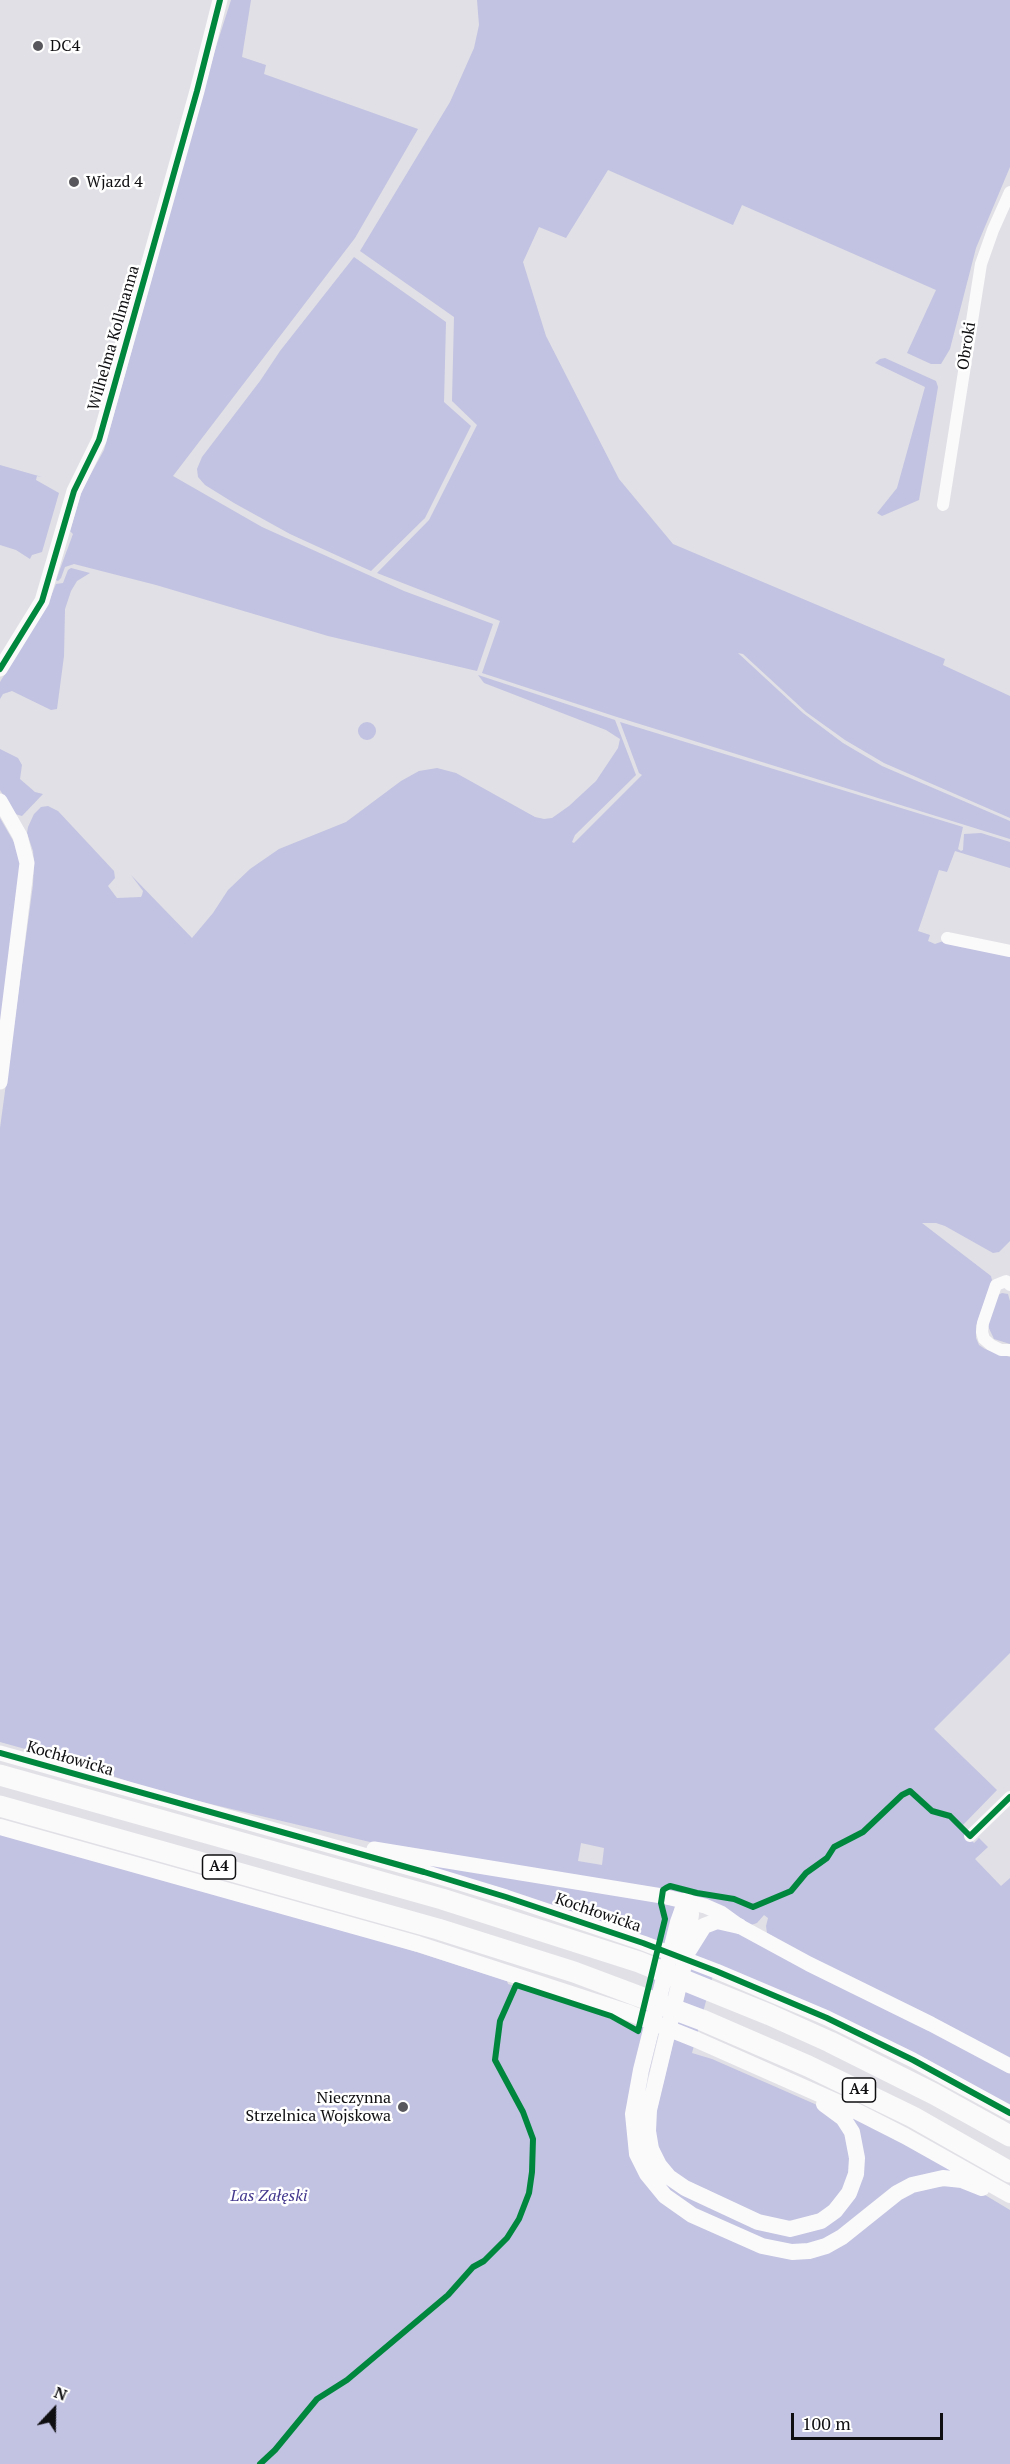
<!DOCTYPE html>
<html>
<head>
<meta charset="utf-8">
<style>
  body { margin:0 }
  #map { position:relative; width:1010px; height:2464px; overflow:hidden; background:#e0e0e6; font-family:"PT Serif",serif }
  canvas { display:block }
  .north { position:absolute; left:24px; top:2380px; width:60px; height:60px; -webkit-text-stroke:4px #fff; paint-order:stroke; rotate:22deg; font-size:16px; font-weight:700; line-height:24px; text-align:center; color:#0f0f12 }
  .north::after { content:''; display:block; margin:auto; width:21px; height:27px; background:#0f0f12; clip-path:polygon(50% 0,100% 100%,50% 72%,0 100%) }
  .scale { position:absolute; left:791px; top:2413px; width:152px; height:27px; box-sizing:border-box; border:3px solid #0f0f12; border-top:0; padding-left:8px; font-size:18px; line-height:21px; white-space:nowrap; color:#0f0f12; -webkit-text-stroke:4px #fff; paint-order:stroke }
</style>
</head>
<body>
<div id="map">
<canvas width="1010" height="2464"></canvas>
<div class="north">N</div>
<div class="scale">100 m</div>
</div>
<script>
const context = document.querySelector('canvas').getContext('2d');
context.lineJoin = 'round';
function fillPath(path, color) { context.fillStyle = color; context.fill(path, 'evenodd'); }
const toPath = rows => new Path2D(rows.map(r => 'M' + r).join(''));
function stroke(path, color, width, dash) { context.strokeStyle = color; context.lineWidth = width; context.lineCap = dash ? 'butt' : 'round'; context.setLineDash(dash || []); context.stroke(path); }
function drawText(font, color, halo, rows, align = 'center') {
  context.font = font + ' "PT Serif",serif'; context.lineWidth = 5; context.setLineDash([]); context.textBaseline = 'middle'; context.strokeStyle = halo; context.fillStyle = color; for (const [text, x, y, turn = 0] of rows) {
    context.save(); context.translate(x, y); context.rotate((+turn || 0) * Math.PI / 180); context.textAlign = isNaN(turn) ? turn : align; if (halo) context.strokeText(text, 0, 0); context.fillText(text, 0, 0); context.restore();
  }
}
fillPath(toPath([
  [231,0,251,0,242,57,266,65,264,74,418,129,355,238,173,476,262,527,404,591,493,624,477,671,328,636,156,585,74,564,65,567,61,578,58,581,56,580,73,534,70,531,82,490,104,450,215,50],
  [477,0,1010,0,1010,167,976,248,950,349,941,364,931,364,907,353,936,290,742,205,733,225,608,170,566,238,539,227,523,262,546,336,619,479,673,544,945,659,943,665,1010,696,1010,818,884,763,845,740,806,712,743,654,738,653,803,713,843,743,882,766,1010,821,1010,839,617,717,482,673,500,621,377,573,429,520,477,425,452,401,454,317,360,251,450,102,474,48,479,25],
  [354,257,446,322,444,402,471,426,425,518,371,571,290,534,234,503,205,485,198,477,197,469,202,457,260,381,280,351],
  [885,358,936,381,938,387,919,500,882,516,877,513,897,488,925,387,875,363,880,359],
  [0,465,42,477,37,476,36,480,59,493,42,552,32,555,30,559,16,550,0,545],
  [71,568,90,573,77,581,71,591,65,609,64,656,57,709,51,710,12,691,3,694,0,699,0,682,49,601,56,584,63,583,68,570],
  [478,675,615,720,636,775,575,835,572,842,574,843,642,775,639,773,620,722,963,827,958,849,961,851,963,850,964,834,981,833,1010,842,1010,868,955,851,947,872,939,870,918,931,930,935,928,941,935,944,946,940,1010,954,1010,1241,999,1252,993,1253,945,1226,936,1223,922,1223,991,1276,992,1280,976,1326,976,1338,979,1345,985,1349,1010,1357,1010,1653,934,1729,997,1790,961,1827,974,1843,979,1838,988,1847,975,1859,1001,1886,1010,1878,1010,2059,811,1959,767,1933,766,1926,768,1918,764,1915,757,1923,751,1925,666,1892,670,1888,704,1897,734,1901,752,1908,759,1905,757,1903,752,1905,734,1897,705,1893,671,1884,661,1888,660,1891,391,1847,156,1791,72,1762,0,1742,0,1128,33,885,34,862,33,851,27,833,28,827,34,814,41,807,48,806,58,811,114,871,115,878,108,886,117,898,141,897,142,895,143,891,131,875,192,938,213,913,228,890,250,869,279,849,346,822,401,781,419,771,437,768,456,773,535,817,544,819,552,818,569,806,596,781,618,748,620,739,606,730,484,683],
  [581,1843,604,1848,602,1865,578,1861],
  '358 731a9 9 0 1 1 18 0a9 9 0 1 1-18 0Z',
  [0,749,18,758,22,765,20,779,35,792,43,794,22,816,15,814,0,790],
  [0,818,15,844,20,864,0,1036],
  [1002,1293,1008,1294,1010,1301,1010,1344,994,1339,987,1324,998,1295],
  [0,1833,339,1927,507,1981,508,1984,604,2016,638,2032,667,1919,664,1904,675,1906,643,2038,655,2194,800,2257,918,2189,956,2185,985,2195,1010,2210,1010,2464,0,2464],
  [414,1862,658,1900,664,1916,659,1941],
  [683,1923,685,1924,680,1946,645,2089,640,2126,646,2154,654,2169,664,2179,692,2198,768,2231,785,2234,811,2230,837,2216,855,2193,860,2180,862,2165,860,2140,849,2114,958,2171,958,2174,934,2174,907,2181,835,2235,810,2246,793,2247,765,2241,743,2231,687,2206,671,2195,660,2183,643,2155,638,2126,643,2088],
  [723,1925,1010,2072,1010,2107,716,1964,692,2053,712,2059,817,2105,839,2125,844,2132,849,2149,850,2170,842,2191,823,2212,792,2222,771,2220,679,2177,664,2161,656,2140,656,2113,698,1940,706,1929]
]), '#c2c2e2');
stroke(toPath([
  [943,505,981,264,993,230,1010,192],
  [947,938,1010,951],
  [1010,1285,1006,1281,996,1285,983,1323,982,1332,984,1339,991,1345,1001,1350,1010,1350],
  [970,1836,1010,1797]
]), '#fafafb', 12);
stroke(toPath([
  [0,669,42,601,74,491,99,440,197,91,220,0],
  [0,801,20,836,27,863,0,1082],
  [0,1753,424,1872,506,1897,643,1943,716,1971,827,2018,913,2060,1010,2113],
  [374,1849,662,1896,705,1906,721,1913,739,1926,809,1964,931,2024,1010,2066]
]), '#fafafb', 15);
stroke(toPath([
  [0,1827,418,1944,627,2012,697,2040,846,2106,905,2136,1010,2195],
  [686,1900,678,1922,641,2070,633,2114,637,2154,647,2174,665,2196,692,2215,762,2246,792,2252,809,2251,826,2246,842,2237,897,2193,912,2185,943,2178,962,2180,982,2188],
  [688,1904,691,1914,686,1956,649,2110,648,2131,651,2149,659,2165,669,2177,685,2188,758,2222,790,2229,821,2221,835,2211,849,2193,856,2174,857,2158,852,2132,843,2118,824,2104],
  [689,1950,704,1926,717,1921,739,1926]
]), '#fafafb', 16);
stroke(toPath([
  [0,1775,442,1899,639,1962,770,2015,830,2042,934,2094,1010,2136],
  [0,1806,438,1929,574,1972,702,2020,808,2066,913,2117,1010,2172]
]), '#fafafb', 21);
stroke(toPath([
  [0,669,42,601,74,491,99,440,197,91,220,0],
  [0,1753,424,1872,506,1897,643,1943,716,1971,827,2018,913,2060,1010,2113],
  [260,2464,275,2450,317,2399,347,2380,448,2295,473,2267,484,2261,507,2238,519,2219,529,2193,532,2172,533,2139,523,2112,495,2060,500,2021,516,1985,611,2016,638,2031,665,1919,661,1903,663,1890,666,1888,670,1886,697,1893,734,1899,753,1907,791,1891,806,1873,827,1858,834,1847,863,1832,902,1795,910,1791,932,1811,950,1816,970,1836,1010,1797]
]), '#00873e', 6);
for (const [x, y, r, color] of [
  [38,46,6,"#58585c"],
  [74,182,6,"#58585c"],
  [403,2107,6,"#58585c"]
]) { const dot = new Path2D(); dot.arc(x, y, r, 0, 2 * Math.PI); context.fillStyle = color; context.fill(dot); stroke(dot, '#fff', 2); }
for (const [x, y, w] of [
  [219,1867,33],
  [859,2090,33]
]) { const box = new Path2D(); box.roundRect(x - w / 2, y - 12, w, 24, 4.5); context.fillStyle = '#fff'; context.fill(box); stroke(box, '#0f0f12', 1.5); }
drawText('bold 15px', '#0f0f12', null, [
  ["A4",219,1867],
  ["A4",859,2090]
]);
drawText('16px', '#0f0f12', '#fff', [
  ["DC4",50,46],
  ["Wjazd 4",86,182],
  ["Nieczynna",391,2098,"right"],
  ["Strzelnica Wojskowa",391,2116,"right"]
], 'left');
drawText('16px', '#0f0f12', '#fff', [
  ["Wilhelma Kollmanna",114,338,-74],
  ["Obroki",967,346,-81],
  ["Kochłowicka",70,1759,16],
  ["Kochłowicka",598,1913,19]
]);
drawText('italic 16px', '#43388d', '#fff', [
  ["Las Załęski",269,2196]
]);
</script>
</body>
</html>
